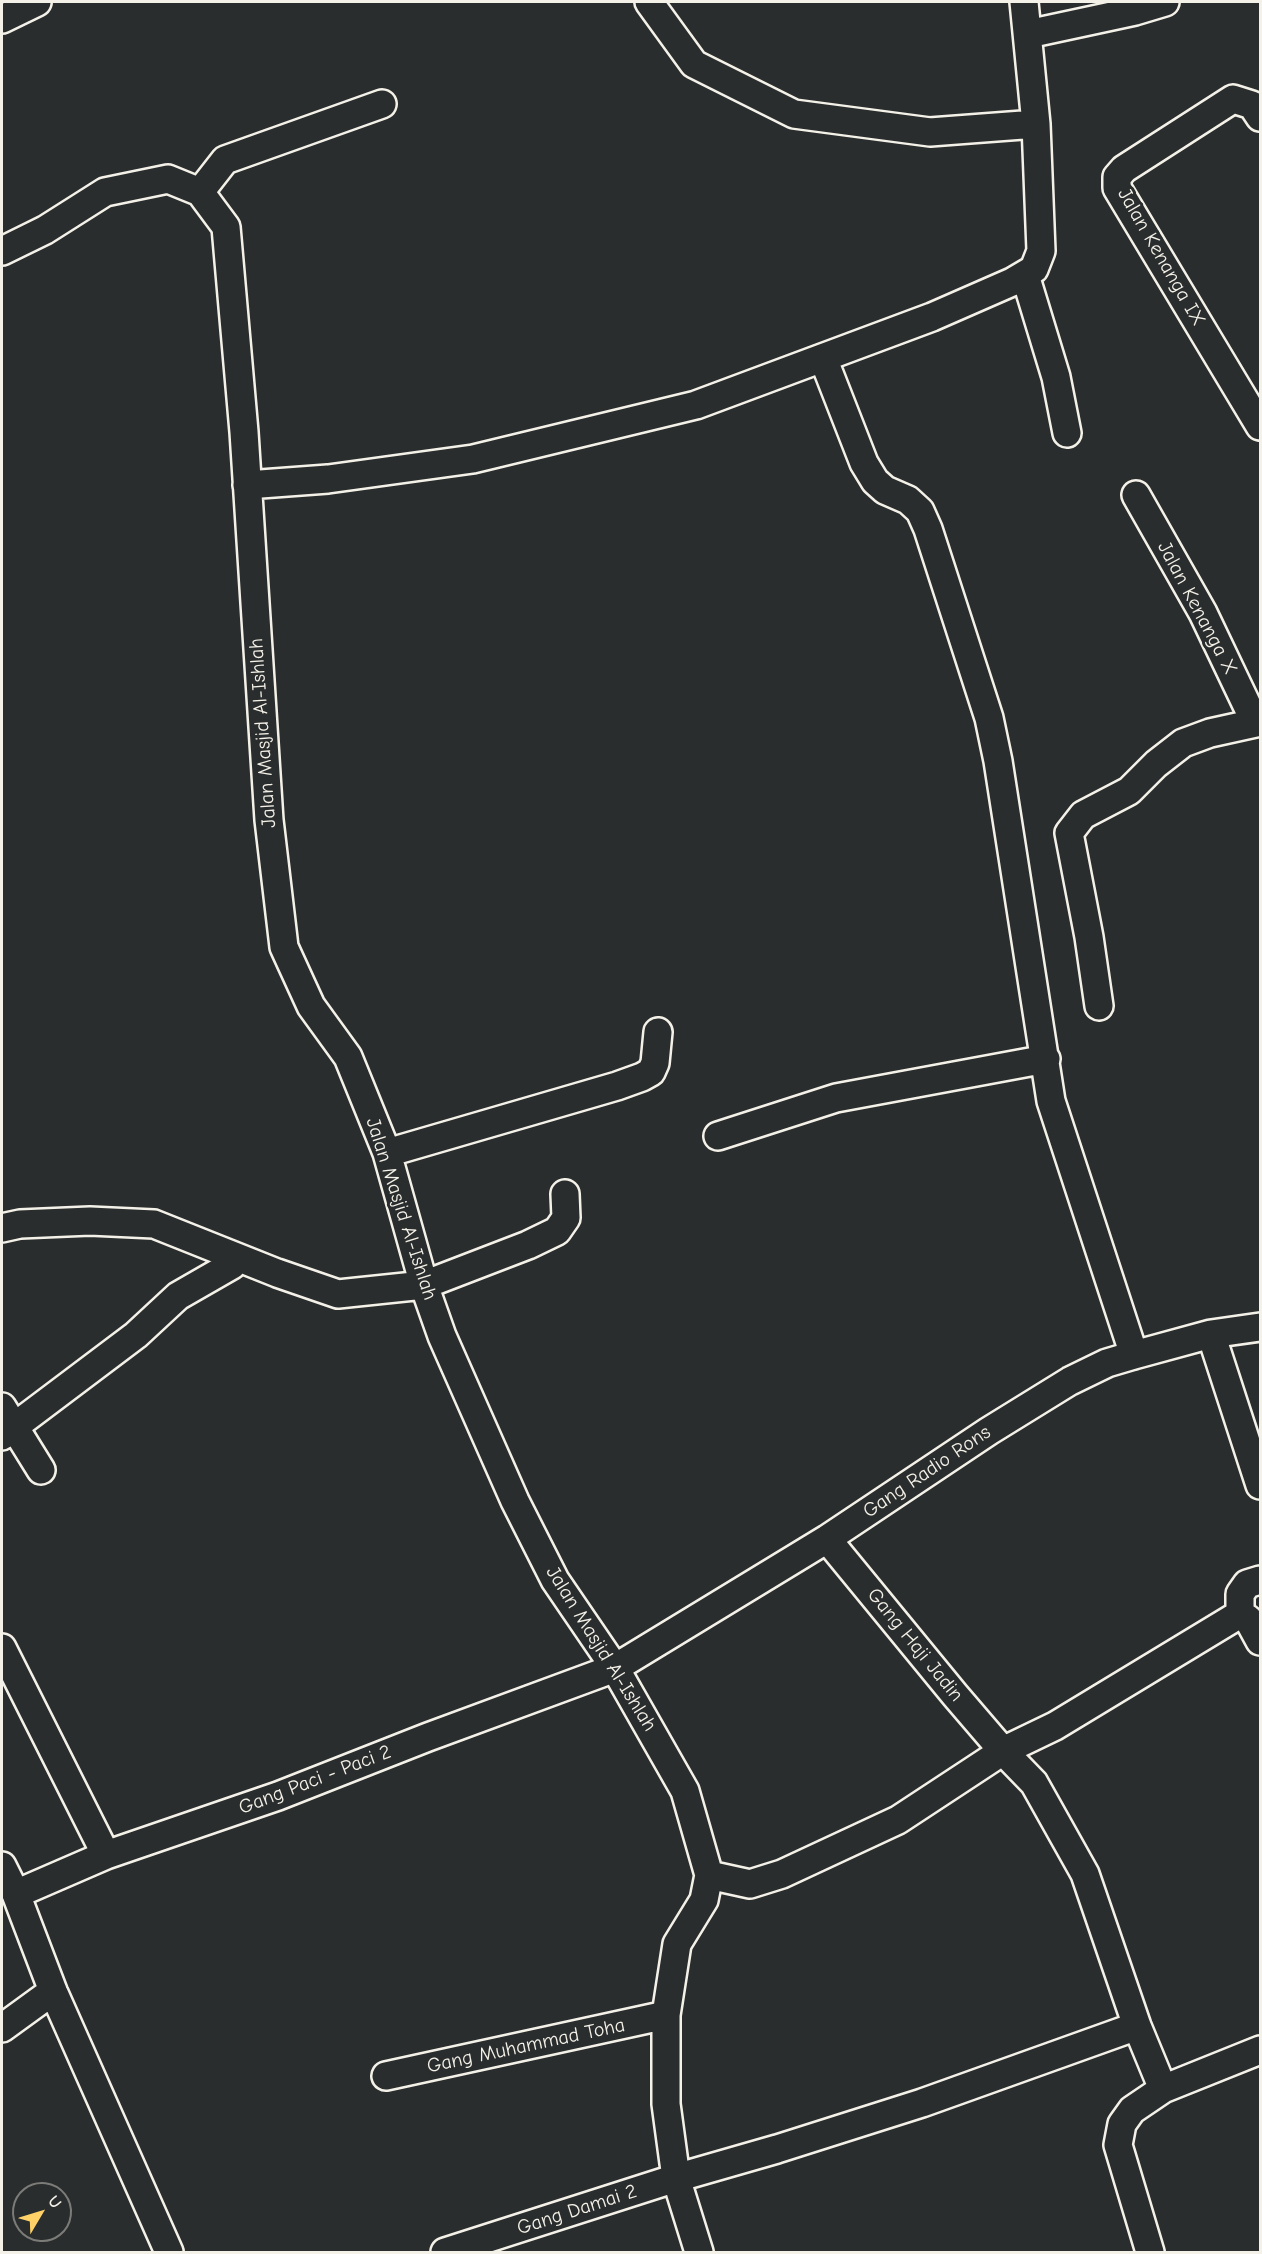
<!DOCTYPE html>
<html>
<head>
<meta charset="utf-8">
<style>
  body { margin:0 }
  #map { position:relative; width:1262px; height:2254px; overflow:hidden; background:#2a2d2e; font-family:"Comic Neue",sans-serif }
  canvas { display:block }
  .frame { position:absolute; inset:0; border:3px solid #f4f1e8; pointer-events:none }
  .north { position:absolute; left:12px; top:2182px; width:60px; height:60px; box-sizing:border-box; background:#2a2d2e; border:2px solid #7b7b78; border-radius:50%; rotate:52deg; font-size:16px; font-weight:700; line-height:24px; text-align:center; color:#f4f1e8 }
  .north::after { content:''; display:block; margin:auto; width:21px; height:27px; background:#ffd166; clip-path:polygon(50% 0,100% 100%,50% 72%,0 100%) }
</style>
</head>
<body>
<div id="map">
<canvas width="1262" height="2254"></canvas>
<div class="frame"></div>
<div class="north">U</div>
</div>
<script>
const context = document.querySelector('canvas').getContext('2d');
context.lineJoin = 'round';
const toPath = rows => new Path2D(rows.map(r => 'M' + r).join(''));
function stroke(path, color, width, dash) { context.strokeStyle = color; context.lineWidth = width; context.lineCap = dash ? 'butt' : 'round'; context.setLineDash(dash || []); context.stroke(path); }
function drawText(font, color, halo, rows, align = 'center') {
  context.font = font + ' "Comic Neue",sans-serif'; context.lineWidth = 6; context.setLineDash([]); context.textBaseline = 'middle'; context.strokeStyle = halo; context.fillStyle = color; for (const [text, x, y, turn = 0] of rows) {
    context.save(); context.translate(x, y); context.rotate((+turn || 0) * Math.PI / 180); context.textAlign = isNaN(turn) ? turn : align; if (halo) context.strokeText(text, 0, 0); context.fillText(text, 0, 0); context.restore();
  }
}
const street = toPath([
  [1024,2,1036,124],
  [2,19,37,2],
  [1028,34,1135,11,1165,2],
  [1260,117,1252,105,1233,99,1124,169,1117,177,1117,188,1260,426],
  [200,192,225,160,382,104],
  [2,251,45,230,105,192,168,179,200,192,226,227,244,432,269,820,284,947,311,1006,348,1057,387,1153,424,1285,442,1336,515,1501,555,1580,615,1668,685,1791,709,1875,704,1900,677,1944,666,2015,666,2104,676,2178,699,2252],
  [1025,275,1056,377,1067,433],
  [823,358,864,463,875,481,885,490,908,500,920,511,928,529,989,718,998,761,1051,1101,1134,1355],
  [247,485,328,479,473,459,696,405,932,317,1012,282,1034,269,1041,251,1036,124,930,132,794,114,694,64,649,2],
  [1136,495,1203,613,1255,722],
  [1099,1006,1089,937,1069,833,1083,815,1129,791,1156,764,1183,743,1210,733,1260,722],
  [718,1136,836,1098,1046,1059],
  [387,1153,617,1086,642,1077,651,1072,655,1063,658,1032],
  [2,1228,20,1224,90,1221,154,1224,277,1273,338,1294,424,1285,528,1245,557,1231,566,1218,565,1194],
  [1211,1334,1260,1485],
  [2,1407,41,1470],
  [2,1436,136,1335,178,1296,232,1265],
  [827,1539,955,1695,1003,1751,1034,1783,1085,1874,1137,2026,1163,2089,1132,2110,1122,2124,1118,2145,1150,2252],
  [1240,1614,1240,1594,1247,1584,1260,1580],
  [2,1648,106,1855],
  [2,1866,16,1894,53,1991,169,2252],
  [709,1875,750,1884,782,1874,898,1820,1003,1751,1055,1726,1240,1614,1248,1619,1260,1641],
  [16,1894,106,1855,278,1796,428,1737,615,1668,827,1539,989,1431,1070,1381,1107,1363,1134,1355,1211,1334,1260,1327],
  [2,2028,53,1991],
  [386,2076,666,2015],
  [1163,2089,1260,2050],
  [445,2252,676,2178,777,2149,922,2103,1137,2026]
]);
stroke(street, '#f4f1e8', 32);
stroke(street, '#2a2d2e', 27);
drawText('20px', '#f4f1e8', '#2a2d2e', [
  ["Jalan Kenanga IX",1161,257,60],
  ["Jalan Kenanga X",1197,608,62],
  ["Jalan Masjid Al-Ishlah",263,733,-94],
  ["Jalan Masjid Al-Ishlah",401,1209,72],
  ["Gang Radio Rons",927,1472,-34],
  ["Gang Haji Jadin",915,1645,51],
  ["Jalan Masjid Al-Ishlah",601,1649,58],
  ["Gang Paci - Paci 2",315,1780,-21],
  ["Gang Muhammad Toha",526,2046,-12],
  ["Gang Damai 2",577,2210,-18]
]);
</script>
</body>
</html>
